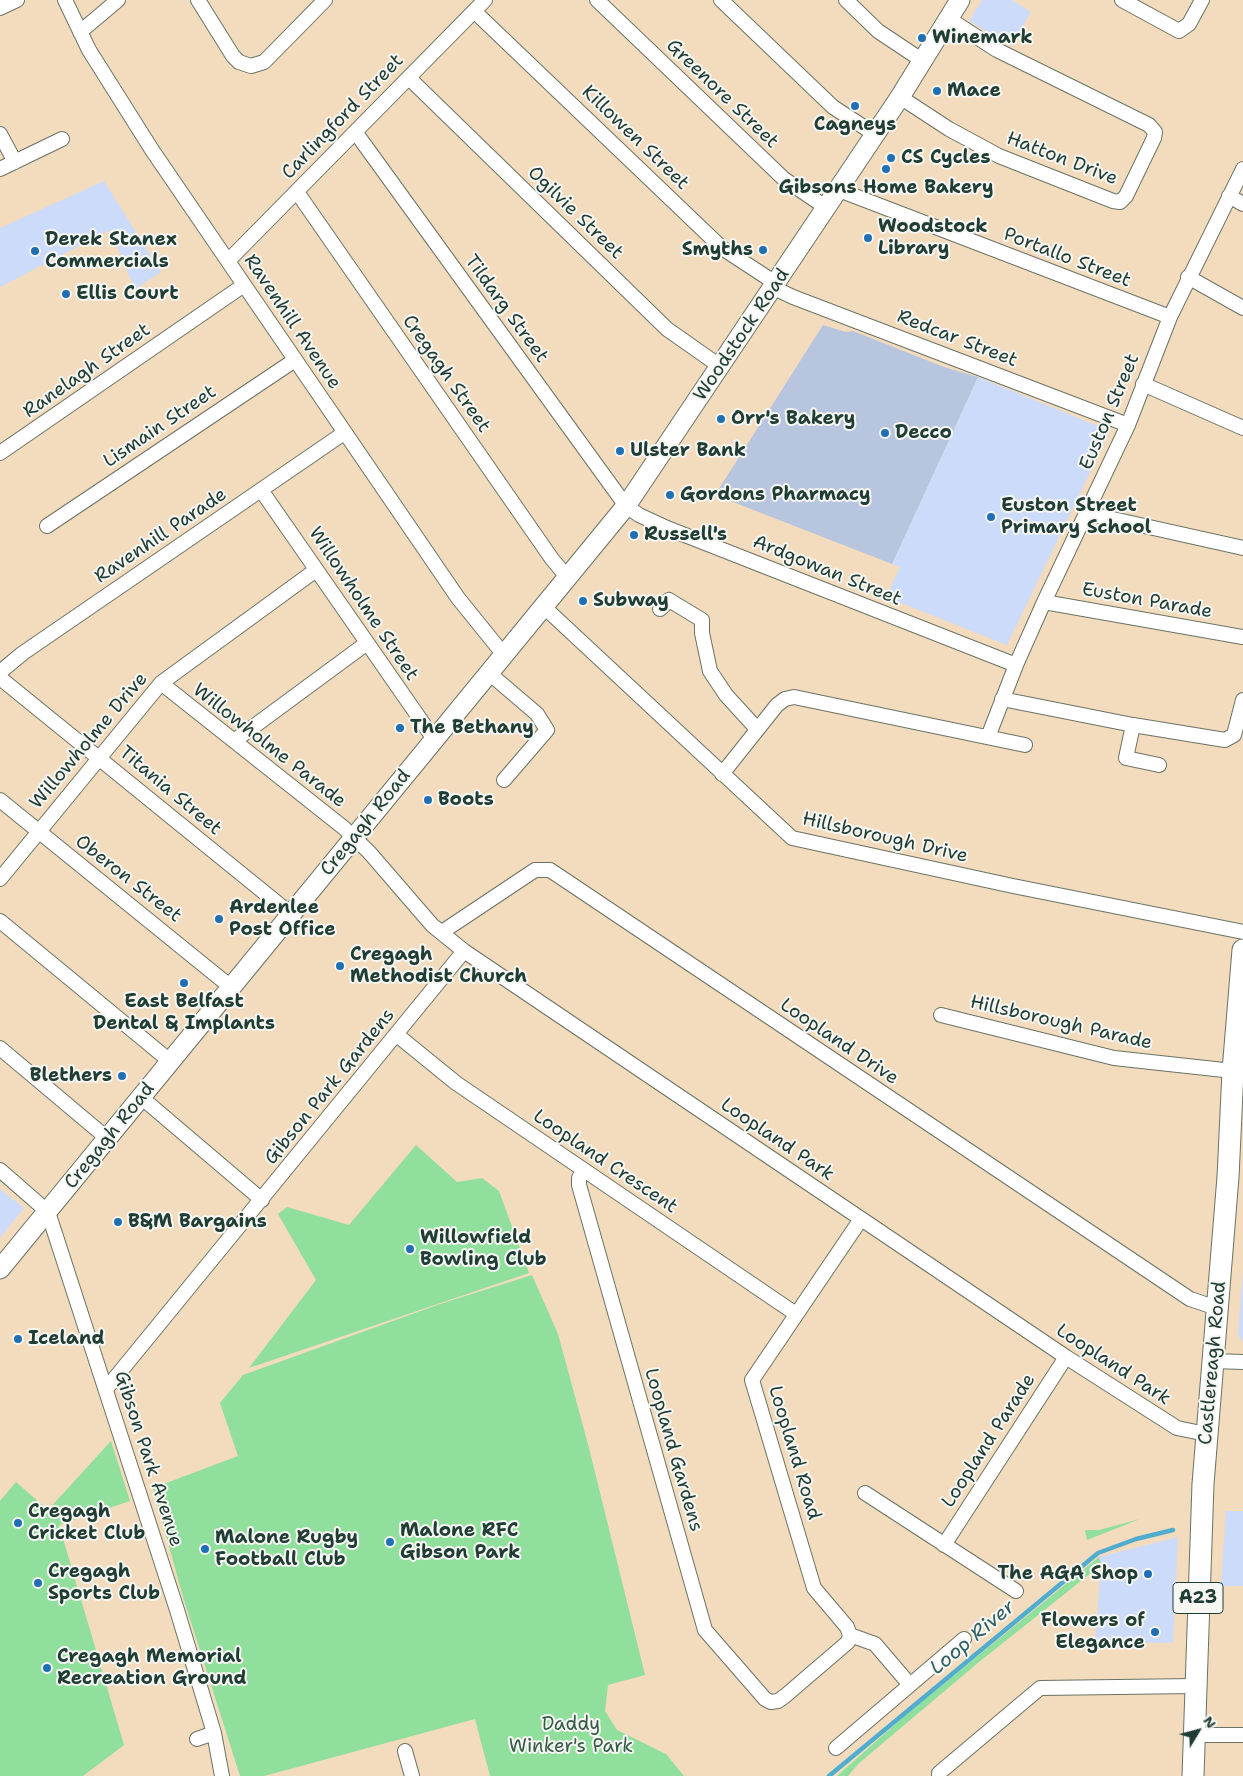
<!DOCTYPE html>
<html>
<head>
<meta charset="utf-8">
<style>
  body { margin:0 }
  #map { position:relative; width:1243px; height:1776px; overflow:hidden; background:#f3dbbd; font-family:"Shantell Sans",sans-serif }
  canvas { display:block }
  .north { position:absolute; left:1173px; top:1706px; width:50px; height:50px; -webkit-text-stroke:4px #f6f6f2; paint-order:stroke; rotate:53deg; font-size:14px; font-weight:700; line-height:20px; text-align:center; color:#1f3d34 }
  .north::after { content:''; display:block; margin:auto; width:18px; height:22px; background:#1f3d34; clip-path:polygon(50% 0,100% 100%,50% 72%,0 100%) }
</style>
</head>
<body>
<div id="map">
<canvas width="1243" height="1776"></canvas>
<div class="north">N</div>
</div>
<script>
const context = document.querySelector('canvas').getContext('2d');
context.lineJoin = 'round';
function fillPath(path, color) { context.fillStyle = color; context.fill(path, 'evenodd'); }
const toPath = rows => new Path2D(rows.map(r => 'M' + r).join(''));
function stroke(path, color, width, dash) { context.strokeStyle = color; context.lineWidth = width; context.lineCap = dash ? 'butt' : 'round'; context.setLineDash(dash || []); context.stroke(path); }
function drawText(font, color, halo, rows, align = 'center') {
  context.font = font + ' "Shantell Sans",sans-serif'; context.lineWidth = 4; context.setLineDash([]); context.textBaseline = 'middle'; context.strokeStyle = halo; context.fillStyle = color; for (const [text, x, y, turn = 0] of rows) {
    context.save(); context.translate(x, y); context.rotate((+turn || 0) * Math.PI / 180); context.textAlign = isNaN(turn) ? turn : align; if (halo) context.strokeText(text, 0, 0); context.fillText(text, 0, 0); context.restore();
  }
}
fillPath(toPath([
  [982,0,1012,0,1031,12,1011,46,969,21],
  [104,181,161,272,135,289,110,230,0,287,0,228],
  [978,377,1110,431,1007,645,886,597,900,567,892,564],
  [0,1189,24,1208,0,1238],
  [1243,1270,1243,1342,1238,1335],
  [1226,1511,1243,1511,1243,1586,1221,1586],
  [1178,1537,1173,1643,1095,1642,1101,1565,1099,1557]
]), '#ccdbf9');
fillPath(toPath([
  [823,325,846,332,853,331,944,367,978,377,892,564,715,495]
]), '#b8c5de');
fillPath(toPath([
  [416,1145,457,1182,482,1178,499,1191,529,1273,249,1368,316,1280,278,1214,287,1207,349,1225],
  [532,1275,558,1334,589,1448,645,1675,608,1685,605,1711,617,1730,666,1754,684,1776,490,1776,475,1719,264,1776,240,1776,183,1597,153,1488,238,1456,220,1403,243,1375,440,1304],
  [111,1441,130,1501,59,1525,124,1745,83,1776,0,1776,0,1501,16,1482,48,1510],
  [1140,1519,1087,1540,1085,1530,1099,1530],
  [1099,1557,1101,1565,979,1662,858,1764,848,1776,837,1776,908,1713]
]), '#91df9d');
stroke(toPath([
  [829,1776,1098,1553,1136,1539,1173,1530]
]), '#51adcf', 4.5);
const street = toPath([
  [65,0,89,50,152,150,458,598,504,655],
  [198,0,233,56,239,62,251,66,264,62,325,0],
  [597,0,784,179,827,208],
  [721,0,833,107,876,135],
  [846,0,878,31,923,61],
  [1122,0,1179,31,1189,24,1202,0],
  [0,8,17,0],
  [474,11,722,248,777,284],
  [80,32,118,0],
  [409,78,667,329,721,367],
  [900,97,949,129,999,156,1113,201,1120,202,1126,196,1154,138,1155,132,1149,125,997,50,949,19],
  [356,133,626,506,639,515,667,528,1016,665],
  [0,134,15,162],
  [0,169,62,139],
  [839,190,1170,317],
  [297,192,552,559,567,577],
  [1229,196,1243,204],
  [228,261,485,0],
  [1188,277,1243,308],
  [774,288,793,297,1128,425],
  [1143,384,1243,428],
  [0,453,244,285],
  [261,490,434,739],
  [1086,513,1243,548],
  [47,526,295,360],
  [1044,602,1243,637],
  [543,606,792,838,1013,886,1243,932],
  [660,609,669,600,702,620,702,633,710,671,726,695,757,729],
  [0,672,23,653,344,433],
  [489,673,537,714,547,730,504,780],
  [0,678,292,915],
  [161,683,344,828,369,852,432,925,464,951,1066,1357,1177,1428,1206,1434],
  [1002,699,1133,725,1225,740,1234,735,1243,700],
  [1133,725,1126,758,1159,765],
  [988,737,1016,665,1044,602,1128,425,1170,317,1243,169],
  [234,741,367,643],
  [722,774,777,705,785,699,794,697,1025,745],
  [0,800,232,988],
  [0,879,161,683,316,570],
  [0,921,171,1062],
  [442,932,535,870,550,870,1190,1299,1217,1308],
  [941,1015,1114,1058,1233,1071],
  [397,1035,456,1083,796,1314],
  [0,1048,108,1139],
  [142,1098,262,1200],
  [0,1170,48,1212,177,1610,214,1733],
  [583,1170,579,1178,579,1185,705,1630,765,1699,771,1702,778,1701,785,1696,848,1642,850,1635,847,1627,814,1588,752,1380,861,1219],
  [1213,1361,1243,1362],
  [106,1389,464,951],
  [865,1493,1016,1591],
  [944,1545,1066,1357],
  [850,1635,875,1644,910,1685],
  [1193,1735,1243,1735],
  [197,1739,214,1733,222,1776],
  [836,1748,964,1639],
  [405,1751,412,1776],
  [939,1776,939,1773,1040,1688,1195,1686]
]);
const secondary = toPath([
  [0,1269,626,506,900,97,960,0]
]);
const primary = toPath([
  [1193,1776,1203,1484,1228,1177,1233,1071,1243,950]
]);
stroke(street, '#697464', 16);
stroke(secondary, '#697464', 21);
stroke(primary, '#697464', 23);
stroke(street, '#fff', 14);
stroke(secondary, '#fff', 19);
stroke(primary, '#fff', 21);
for (const [x, y, r, color] of [
  [922,38,5,"#1f6fb2"],
  [937,91,5,"#1f6fb2"],
  [855,106,5,"#1f6fb2"],
  [891,158,5,"#1f6fb2"],
  [886,169,5,"#1f6fb2"],
  [868,238,5,"#1f6fb2"],
  [763,250,5,"#1f6fb2"],
  [35,251,5,"#1f6fb2"],
  [66,294,5,"#1f6fb2"],
  [721,419,5,"#1f6fb2"],
  [885,433,5,"#1f6fb2"],
  [620,451,5,"#1f6fb2"],
  [670,495,5,"#1f6fb2"],
  [991,517,5,"#1f6fb2"],
  [634,535,5,"#1f6fb2"],
  [583,601,5,"#1f6fb2"],
  [400,728,5,"#1f6fb2"],
  [428,800,5,"#1f6fb2"],
  [219,919,5,"#1f6fb2"],
  [340,966,5,"#1f6fb2"],
  [184,983,5,"#1f6fb2"],
  [122,1076,5,"#1f6fb2"],
  [118,1222,5,"#1f6fb2"],
  [410,1249,5,"#1f6fb2"],
  [18,1339,5,"#1f6fb2"],
  [18,1523,5,"#1f6fb2"],
  [390,1542,5,"#1f6fb2"],
  [205,1549,5,"#1f6fb2"],
  [1148,1574,5,"#1f6fb2"],
  [38,1583,5,"#1f6fb2"],
  [1155,1632,5,"#1f6fb2"],
  [47,1668,5,"#1f6fb2"]
]) { const dot = new Path2D(); dot.arc(x, y, r, 0, 2 * Math.PI); context.fillStyle = color; context.fill(dot); stroke(dot, '#f6f6f2', 2); }
for (const [x, y, w] of [
  [1198,1598,50]
]) { const box = new Path2D(); box.roundRect(x - w / 2, y - 15.5, w, 31, 4); context.fillStyle = '#f6f6f2'; context.fill(box); stroke(box, '#1f3d34', 1); }
drawText('bold 18px', '#1f3d34', null, [
  ["A23",1198,1598]
]);
drawText('bold 19px', '#1f3d34', '#f6f6f2', [
  ["Winemark",932,38],
  ["Mace",947,91],
  ["Cagneys",855,125,"center"],
  ["CS Cycles",901,158],
  ["Gibsons Home Bakery",886,188,"center"],
  ["Woodstock",878,227],
  ["Library",878,249],
  ["Derek Stanex",45,240],
  ["Commercials",45,262],
  ["Smyths",753,250,"right"],
  ["Ellis Court",76,294],
  ["Orr's Bakery",731,419],
  ["Decco",895,433],
  ["Ulster Bank",630,451],
  ["Gordons Pharmacy",680,495],
  ["Euston Street",1001,506],
  ["Primary School",1001,528],
  ["Russell's",644,535],
  ["Subway",593,601],
  ["The Bethany",410,728],
  ["Boots",438,800],
  ["Ardenlee",229,908],
  ["Post Office",229,930],
  ["Cregagh",350,955],
  ["Methodist Church",350,977],
  ["East Belfast",184,1002,"center"],
  ["Dental & Implants",184,1024,"center"],
  ["Blethers",112,1076,"right"],
  ["B&M Bargains",128,1222],
  ["Willowfield",420,1238],
  ["Bowling Club",420,1260],
  ["Iceland",28,1339],
  ["Cregagh",28,1512],
  ["Cricket Club",28,1534],
  ["Malone RFC",400,1531],
  ["Gibson Park",400,1553],
  ["Malone Rugby",215,1538],
  ["Football Club",215,1560],
  ["Cregagh",48,1572],
  ["Sports Club",48,1594],
  ["The AGA Shop",1138,1574,"right"],
  ["Flowers of",1145,1621,"right"],
  ["Elegance",1145,1643,"right"],
  ["Cregagh Memorial",57,1657],
  ["Recreation Ground",57,1679]
], 'left');
drawText('19px', '#1f3d34', '#f6f6f2', [
  ["Greenore Street",722,94,44],
  ["Carlingford Street",343,117,-46],
  ["Killowen Street",635,138,44],
  ["Hatton Drive",1062,159,21],
  ["Ogilvie Street",575,213,44],
  ["Portallo Street",1067,258,21],
  ["Tildarg Street",506,309,54],
  ["Ravenhill Avenue",292,322,56],
  ["Woodstock Road",742,335,-56],
  ["Redcar Street",957,339,21],
  ["Ranelagh Street",87,371,-35],
  ["Cregagh Street",446,374,55],
  ["Euston Street",1110,412,-67],
  ["Lismain Street",160,427,-34],
  ["Ravenhill Parade",161,536,-34],
  ["Ardgowan Street",827,571,22],
  ["Euston Parade",1147,601,10],
  ["Willowholme Street",363,604,56],
  ["Willowholme Drive",89,741,-50],
  ["Willowholme Parade",269,746,38],
  ["Titania Street",170,791,40],
  ["Cregagh Road",366,823,-51],
  ["Hillsborough Drive",885,838,13],
  ["Oberon Street",128,879,38],
  ["Hillsborough Parade",1061,1023,13],
  ["Loopland Drive",839,1042,34],
  ["Gibson Park Gardens",330,1087,-51],
  ["Cregagh Road",110,1136,-51],
  ["Loopland Park",777,1140,34],
  ["Loopland Crescent",605,1162,34],
  ["Castlereagh Road",1213,1363,-85],
  ["Loopland Park",1113,1365,33],
  ["Loopland Parade",989,1441,-57],
  ["Loopland Gardens",673,1450,74],
  ["Loopland Road",794,1453,73],
  ["Gibson Park Avenue",148,1459,72]
]);
drawText('19px', '#365d49', '#f6f6f2', [
  ["Daddy",571,1725],
  ["Winker's Park",571,1747]
]);
drawText('italic 20px', '#2e5f62', '#f6f6f2', [
  ["Loop River",973,1638,-40]
]);
</script>
</body>
</html>
